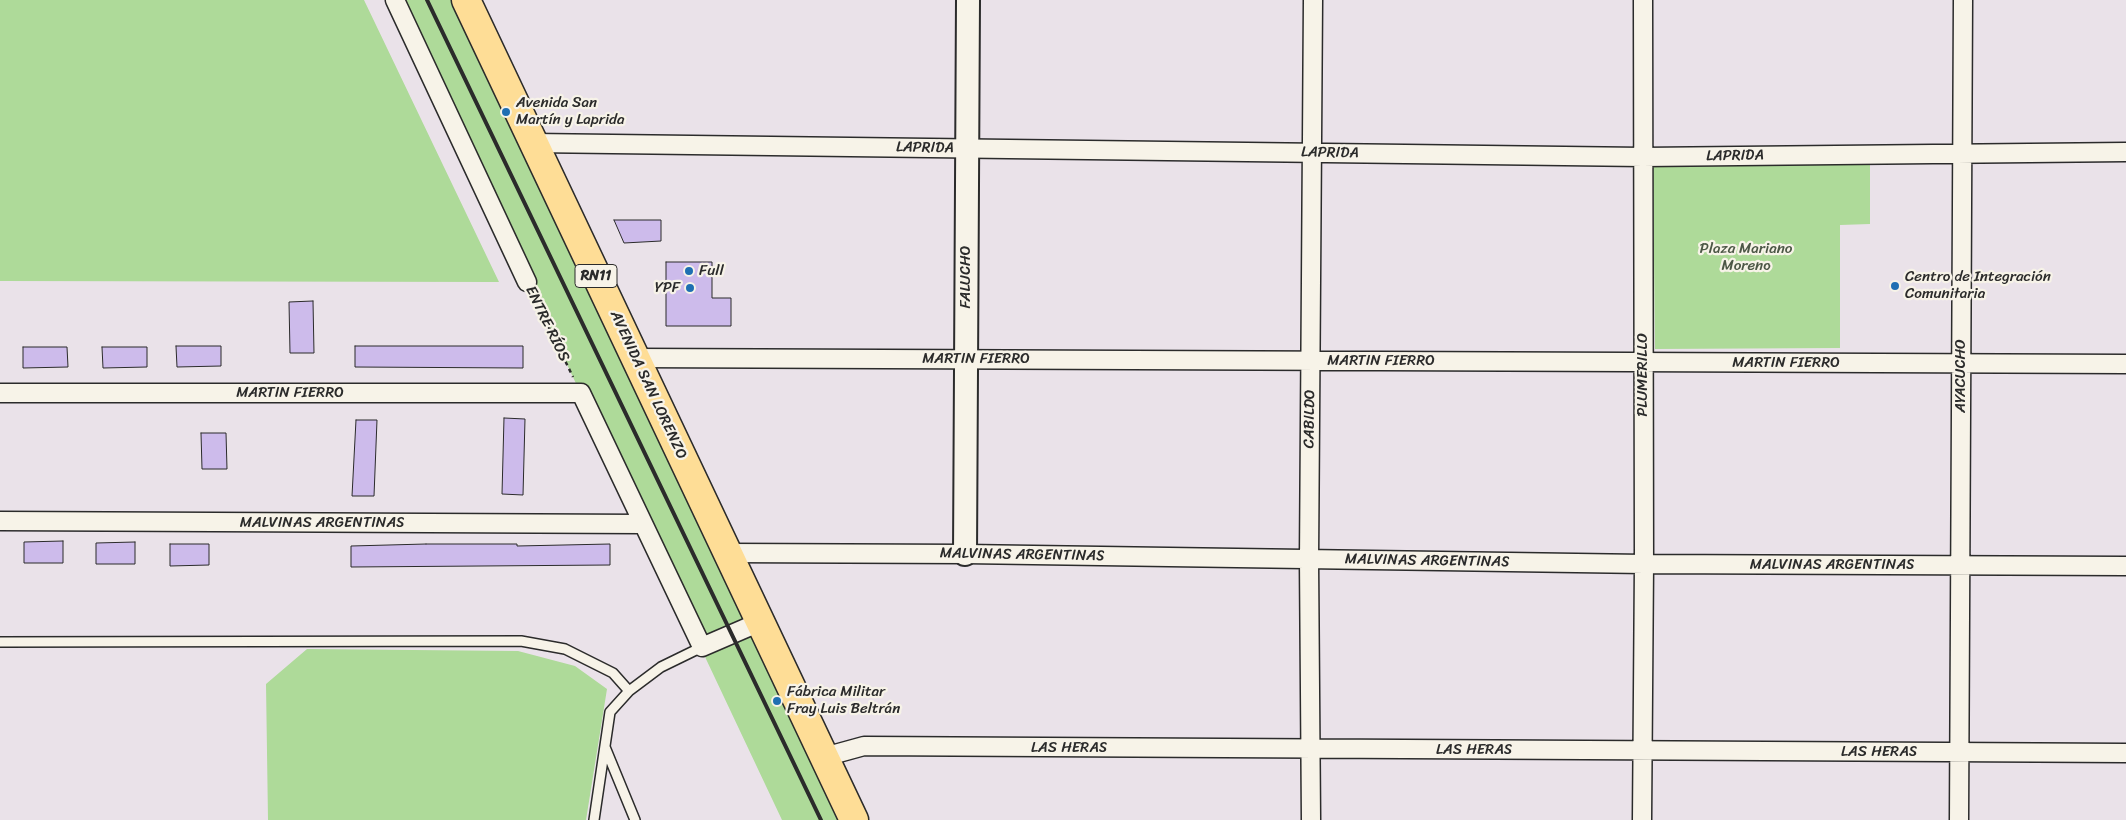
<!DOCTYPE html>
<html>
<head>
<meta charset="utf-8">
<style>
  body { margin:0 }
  canvas { display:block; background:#eae2e9 }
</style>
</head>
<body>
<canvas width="2126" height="820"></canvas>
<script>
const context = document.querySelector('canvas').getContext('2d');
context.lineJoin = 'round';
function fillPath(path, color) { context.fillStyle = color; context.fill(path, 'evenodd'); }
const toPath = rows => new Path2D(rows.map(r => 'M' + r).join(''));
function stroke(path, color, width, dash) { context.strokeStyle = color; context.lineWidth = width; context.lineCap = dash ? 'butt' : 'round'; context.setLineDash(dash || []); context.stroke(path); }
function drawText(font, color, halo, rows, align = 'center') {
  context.font = font + ' Sriracha,sans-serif'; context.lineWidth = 4.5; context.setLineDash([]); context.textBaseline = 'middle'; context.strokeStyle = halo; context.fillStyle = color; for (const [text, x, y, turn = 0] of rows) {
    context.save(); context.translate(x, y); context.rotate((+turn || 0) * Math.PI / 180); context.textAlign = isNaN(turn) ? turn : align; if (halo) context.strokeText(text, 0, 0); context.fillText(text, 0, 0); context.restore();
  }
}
fillPath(toPath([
  [0,0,364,0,499,282,0,281],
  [395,0,466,0,854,820,782,820],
  [1870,164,1870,224,1840,225,1840,348,1655,349,1653,166],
  [307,649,518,651,575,666,607,689,586,820,268,820,266,684]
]), '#aeda99');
const building = toPath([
  [614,220,661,220,661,241,624,243,614,220],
  [666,262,712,262,712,298,731,298,731,326,666,326,666,262],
  [313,301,314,353,290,353,289,302,313,301],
  [176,346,221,346,221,366,177,367,176,346],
  [355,346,523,346,523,368,355,367,355,346],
  [23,347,67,347,68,367,23,368,23,347],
  [102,347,147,347,147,367,103,368,102,347],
  [504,418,525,419,523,495,502,494,504,418],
  [356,420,377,420,374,496,352,496,356,420],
  [201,433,226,433,227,469,202,469,201,433],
  [63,541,63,563,24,563,24,542,63,541],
  [135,542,135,564,96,564,96,543,135,542],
  [170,544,209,544,209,565,170,566,170,544],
  [426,544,517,544,517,546,610,544,610,565,351,567,351,546,426,544]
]);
fillPath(building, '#cdbbeb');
stroke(building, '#2b2b2b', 1);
const service = toPath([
  [0,642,521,641,565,649,613,673,629,691],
  [605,747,635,820],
  [594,820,610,712,629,691,661,667,702,647]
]);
const minor = toPath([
  [395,0,527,282],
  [533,143,1643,157,2126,152],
  [635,358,2126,364],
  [0,393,581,393,702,647,760,622],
  [0,521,643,524],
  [727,553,965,554,1644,564,2126,566],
  [824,757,864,746,2126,753],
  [1311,820,1309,560,1313,0],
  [1642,820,1644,564,1643,0],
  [1959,820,1963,0]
]);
const tertiary = toPath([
  [965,554,968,0]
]);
const primary = toPath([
  [466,0,854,820]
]);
stroke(service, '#2b2b2b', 12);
stroke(minor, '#2b2b2b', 21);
stroke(tertiary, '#2b2b2b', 26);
stroke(primary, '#2b2b2b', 31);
stroke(toPath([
  [534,297,573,377]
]), '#2b2b2b', 2.5, [4, 4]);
stroke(service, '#f7f3e8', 9);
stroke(minor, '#f7f3e8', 18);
stroke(tertiary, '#f7f3e8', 22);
stroke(primary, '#fedd96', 28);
stroke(toPath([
  [427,0,821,820]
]), '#2b2b2b', 4);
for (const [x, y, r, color] of [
  [506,112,5,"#1f6fb2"],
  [689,271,5,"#1f6fb2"],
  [1895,286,5,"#1f6fb2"],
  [690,288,5,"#1f6fb2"],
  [777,701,5,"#1f6fb2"]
]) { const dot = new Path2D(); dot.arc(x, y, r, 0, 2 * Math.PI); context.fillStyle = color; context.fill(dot); stroke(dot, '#f7f3e8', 2); }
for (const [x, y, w] of [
  [596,276,42]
]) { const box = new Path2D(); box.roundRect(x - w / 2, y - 11.5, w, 23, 4); context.fillStyle = '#f7f3e8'; context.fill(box); stroke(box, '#2b2b2b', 1); }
drawText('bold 14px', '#2b2b2b', null, [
  ["RN11",596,276]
]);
drawText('15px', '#2b2b2b', '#f7f3e8', [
  ["Avenida San",516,103],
  ["Martín y Laprida",516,120],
  ["Full",699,271],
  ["Centro de Integración",1905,277],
  ["Comunitaria",1905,294],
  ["YPF",680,288,"right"],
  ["Fábrica Militar",787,692],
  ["Fray Luis Beltrán",787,709]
], 'left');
drawText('15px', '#2b2b2b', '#f7f3e8', [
  ["LAPRIDA",925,148,1],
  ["LAPRIDA",1330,153,1],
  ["LAPRIDA",1735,156,-1],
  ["FALUCHO",966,277,-90],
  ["ENTRE RÍOS",547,324,64],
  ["MARTIN FIERRO",976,359],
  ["MARTIN FIERRO",1381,361],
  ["MARTIN FIERRO",1786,363],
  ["PLUMERILLO",1643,375,-90],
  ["AYACUCHO",1961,376,-90],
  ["AVENIDA SAN LORENZO",648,385,65],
  ["MARTIN FIERRO",290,393],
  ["CABILDO",1310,419,-89],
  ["MALVINAS ARGENTINAS",322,523],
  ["MALVINAS ARGENTINAS",1022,555,1],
  ["MALVINAS ARGENTINAS",1427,561,1],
  ["MALVINAS ARGENTINAS",1832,565],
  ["LAS HERAS",1069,748],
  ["LAS HERAS",1474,750],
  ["LAS HERAS",1879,752]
]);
drawText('15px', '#4c5746', '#f7f3e8', [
  ["Plaza Mariano",1746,249],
  ["Moreno",1746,266]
]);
</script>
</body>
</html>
